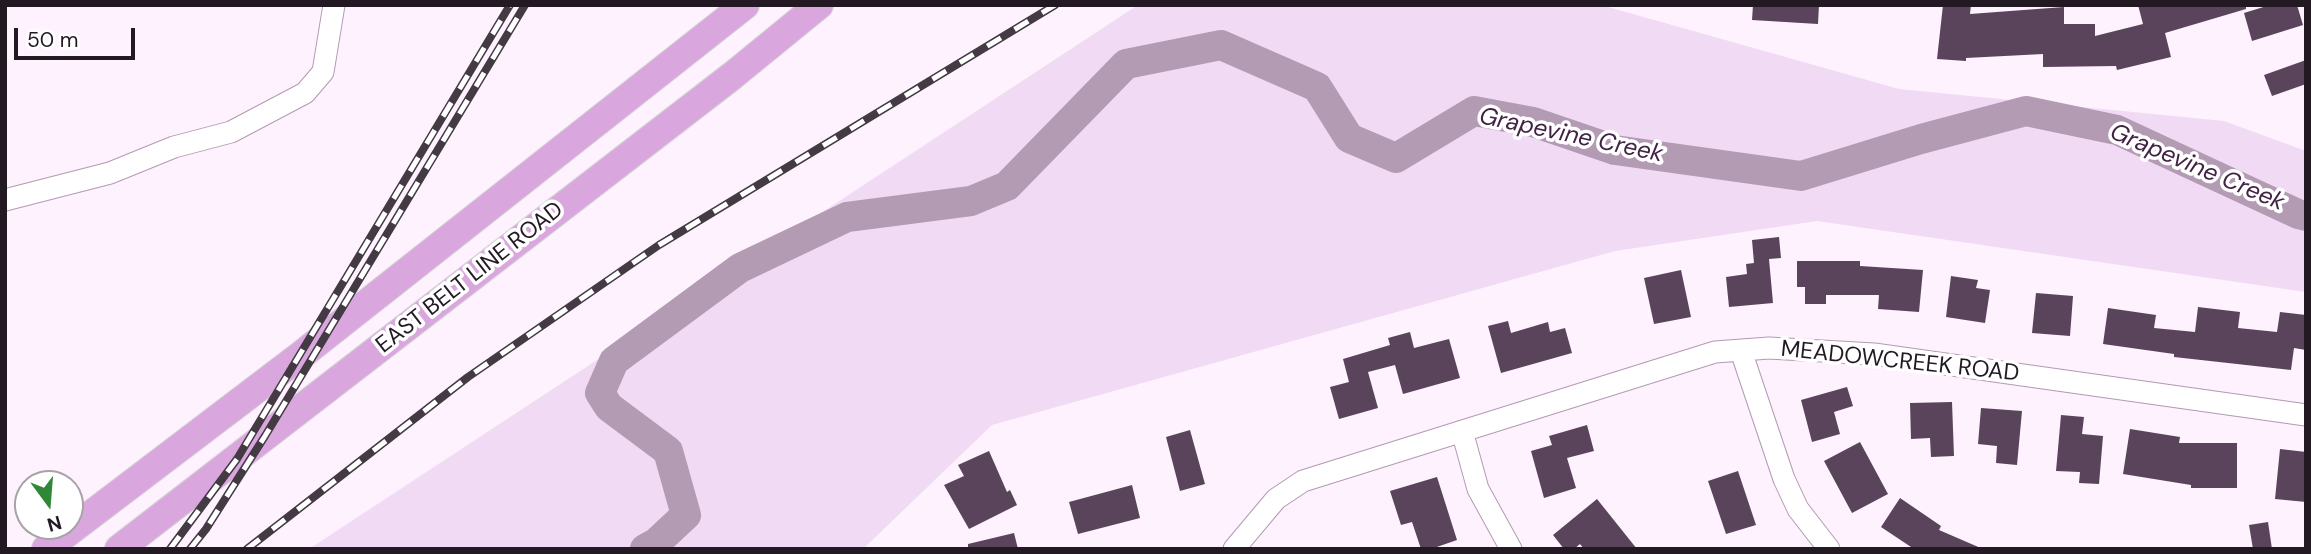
<!DOCTYPE html>
<html>
<head>
<meta charset="utf-8">
<style>
  body { margin:0 }
  #map { position:relative; width:2311px; height:554px; overflow:hidden; background:#fdf2fd; font-family:"DM Sans",sans-serif }
  canvas { display:block }
  .frame { position:absolute; inset:0; border:7px solid #221923; pointer-events:none }
  .north { position:absolute; left:14px; top:470px; width:70px; height:70px; box-sizing:border-box; background:#fff; border:2px solid #a7a3a7; border-radius:50%; rotate:164deg; font-size:19px; font-weight:700; line-height:28px; text-align:center; color:#221923 }
  .north::after { content:''; display:block; margin:auto; width:24px; height:32px; background:#308735; clip-path:polygon(50% 0,100% 100%,50% 72%,0 100%) }
  .scale { position:absolute; left:14px; top:28px; width:121px; height:32px; box-sizing:border-box; border:4px solid #221923; border-top:0; padding-left:9px; font-size:21px; line-height:24px; white-space:nowrap; color:#221923; -webkit-text-stroke:5px #fff; paint-order:stroke }
</style>
</head>
<body>
<div id="map">
<canvas width="2311" height="554"></canvas>
<div class="frame"></div>
<div class="north">N</div>
<div class="scale">50 m</div>
</div>
<script>
const context = document.querySelector('canvas').getContext('2d');
context.lineJoin = 'round';
function fillPath(path, color) { context.fillStyle = color; context.fill(path, 'evenodd'); }
const toPath = rows => new Path2D(rows.map(r => 'M' + r).join(''));
function stroke(path, color, width, dash) { context.strokeStyle = color; context.lineWidth = width; context.lineCap = dash ? 'butt' : 'round'; context.setLineDash(dash || []); context.stroke(path); }
function drawText(font, color, halo, rows, align = 'center') {
  context.font = font + ' "DM Sans",sans-serif'; context.lineWidth = 7; context.setLineDash([]); context.textBaseline = 'middle'; context.strokeStyle = halo; context.fillStyle = color; for (const [text, x, y, turn = 0] of rows) {
    context.save(); context.translate(x, y); context.rotate((+turn || 0) * Math.PI / 180); context.textAlign = isNaN(turn) ? turn : align; if (halo) context.strokeText(text, 0, 0); context.fillText(text, 0, 0); context.restore();
  }
}
fillPath(toPath([
  [1138,5,1601,5,1899,89,2224,121,2306,151,2306,292,1817,221,1615,251,992,425,863,549,309,549]
]), '#f1daf3');
stroke(toPath([
  [645,549,656,543,686,515,668,451,609,407,600,393,614,361,740,268,847,217,971,201,1007,186,1126,64,1221,45,1317,87,1349,138,1396,158,1474,111,1533,122,1615,150,1801,176,1921,139,2026,111,2117,130,2298,214,2306,216]
]), '#b29bb3', 30);
fillPath(toPath([
  [1753,5,1819,5,1818,24,1752,20],
  [1943,5,1971,5,1970,14,2064,7,2064,24,2095,24,2095,36,2143,24,2138,5,2246,5,2246,9,2165,33,2171,57,2117,70,2116,66,2043,67,2043,54,1966,58,1966,61,1937,59],
  [2270,5,2297,5,2303,25,2252,41,2244,13],
  [2306,60,2306,84,2272,96,2264,75],
  [1779,237,1781,258,1769,259,1773,303,1729,307,1726,277,1747,274,1746,264,1754,263,1752,240],
  [1797,261,1860,261,1860,266,1923,270,1919,312,1878,309,1879,295,1826,295,1826,304,1805,304,1805,287,1797,287],
  [1681,270,1691,317,1654,324,1644,278],
  [1951,276,1978,280,1976,288,1990,290,1985,323,1946,317],
  [2036,293,2073,296,2070,336,2032,333],
  [2198,307,2240,312,2238,328,2277,332,2280,312,2306,315,2306,350,2294,348,2291,370,2174,357,2174,354,2103,344,2108,308,2156,315,2154,328,2195,332],
  [1508,321,1511,333,1548,322,1550,332,1565,328,1572,353,1501,373,1488,326],
  [1410,332,1414,348,1449,339,1460,378,1403,394,1395,365,1368,372,1378,408,1339,419,1330,387,1349,382,1343,359,1390,345,1388,338],
  [1847,387,1853,406,1834,412,1840,434,1812,442,1801,400],
  [1952,402,1954,456,1931,457,1930,438,1911,439,1910,403],
  [1981,408,2022,411,2017,465,1996,463,1997,446,1978,444],
  [2061,415,2084,417,2082,434,2103,436,2099,484,2079,483,2080,472,2056,471],
  [1587,425,1594,451,1567,458,1576,488,1544,498,1531,451,1552,445,1549,436],
  [2130,429,2180,437,2179,443,2237,443,2237,488,2191,488,2191,485,2123,474],
  [1190,430,1205,484,1180,491,1166,437],
  [1860,442,1888,494,1852,513,1824,461],
  [2280,449,2306,452,2306,502,2275,499],
  [989,451,1007,492,1010,490,1017,505,969,529,944,485,964,476,958,465],
  [1738,471,1756,525,1726,534,1708,481],
  [1437,477,1457,540,1431,549,1421,549,1412,522,1401,525,1390,491],
  [1132,485,1140,518,1078,534,1069,502],
  [1900,498,1941,526,1939,530,1983,549,1914,549,1881,527],
  [1597,499,1637,549,1584,549,1580,544,1574,549,1564,549,1553,535],
  [2268,522,2272,549,2253,549,2249,525],
  [1014,533,1018,549,968,549,968,544]
]), '#5a445b');
const minor = toPath([
  [5,200,110,173,174,147,231,132,305,93,323,72,334,5],
  [1741,351,1784,479,1798,509,1829,549],
  [1462,431,1478,489,1511,549],
  [1234,549,1276,499,1303,481,1715,352,1769,348,1874,354,2306,415]
]);
const major = toPath([
  [46,549,300,356,745,5],
  [119,549,732,76,819,5]
]);
stroke(minor, '#b29ab3', 23);
stroke(major, '#d7d6d7', 30);
stroke(minor, '#fff', 21);
stroke(major, '#d9a7dd', 28);
const rail = toPath([
  [170,549,237,459,510,5],
  [190,549,206,529,265,436,525,5],
  [247,549,468,377,659,245,1055,5]
]);
stroke(rail, '#433a44', 8);
stroke(rail, '#fff', 5, [16]);
drawText('23px', '#221923', '#fff', [
  ["EAST BELT LINE ROAD",470,278,-38],
  ["MEADOWCREEK ROAD",1900,362,6]
]);
drawText('italic 24px', '#422245', '#fff', [
  ["Grapevine Creek",1571,136,12],
  ["Grapevine Creek",2197,168,23]
]);
</script>
</body>
</html>
